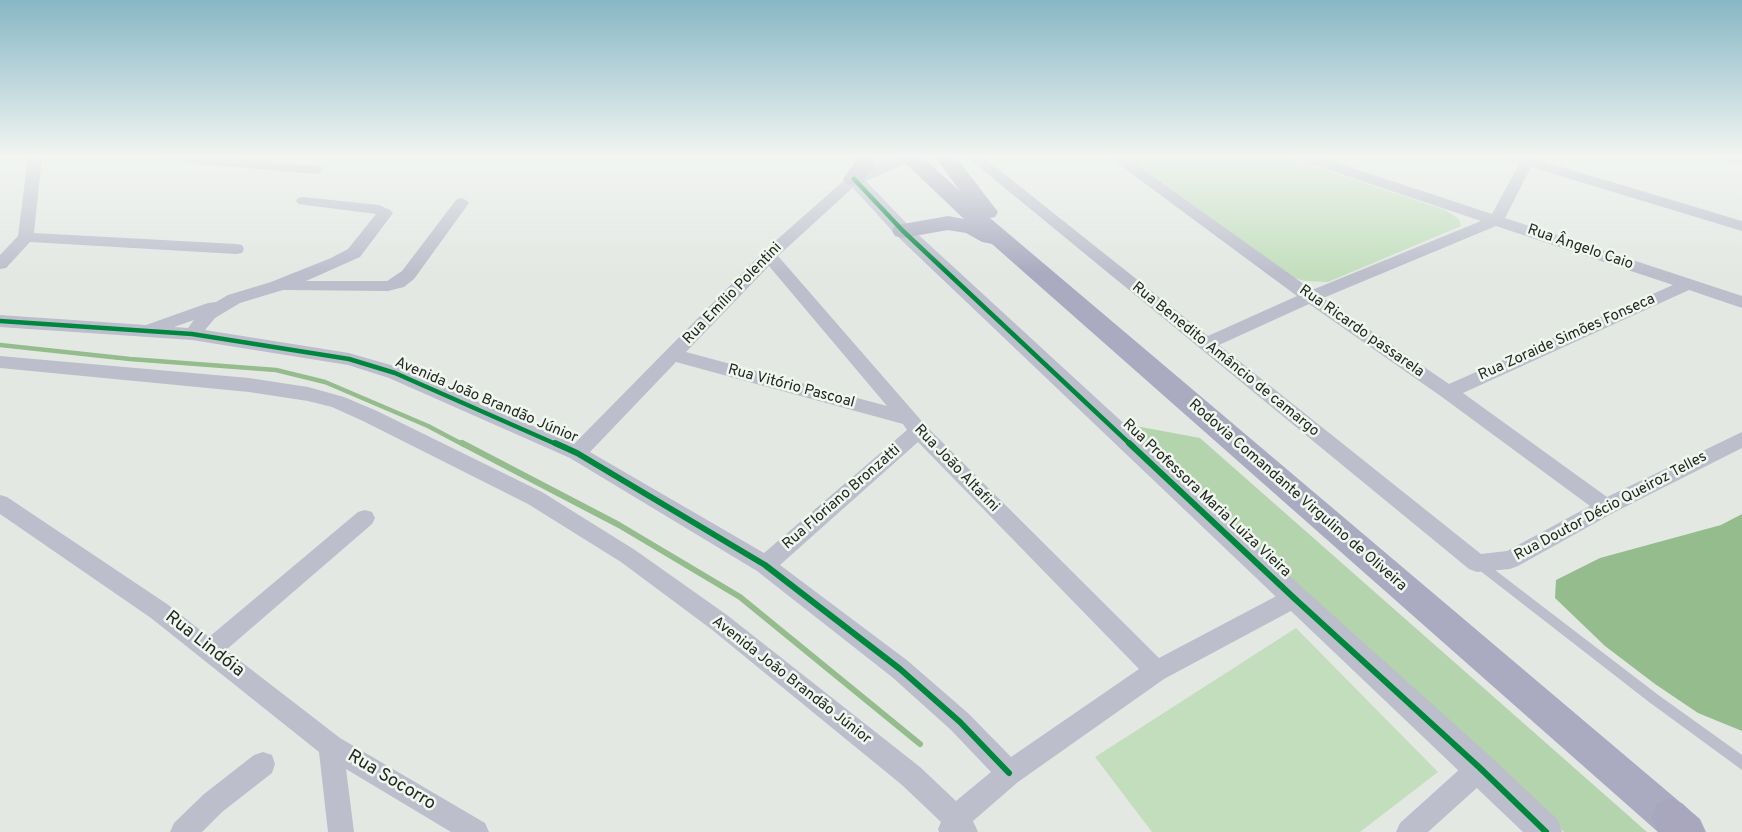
<!DOCTYPE html>
<html>
<head>
<meta charset="utf-8">
<style>
  body { margin:0 }
  canvas { display:block; background:#e3e8e3 }
</style>
</head>
<body>
<canvas width="1742" height="832"></canvas>
<script>
const context = document.querySelector('canvas').getContext('2d');
context.lineJoin = 'round';
function fillPath(path, color) { context.fillStyle = color; context.fill(path, 'evenodd'); }
const toPath = rows => new Path2D(rows.map(r => 'M' + r).join(''));
function stroke(path, color, width, dash) { context.strokeStyle = color; context.lineWidth = width; context.lineCap = dash ? 'butt' : 'round'; context.setLineDash(dash || []); context.stroke(path); }
function drawText(font, color, halo, rows, align = 'center') {
  context.font = font + ' Overpass,sans-serif'; context.lineWidth = 5; context.setLineDash([]); context.textBaseline = 'middle'; context.strokeStyle = halo; context.fillStyle = color; for (const [text, x, y, turn = 0] of rows) {
    context.save(); context.translate(x, y); context.rotate((+turn || 0) * Math.PI / 180); context.textAlign = isNaN(turn) ? turn : align; if (halo) context.strokeText(text, 0, 0); context.fillText(text, 0, 0); context.restore();
  }
}
fillPath(toPath([
  [1127,157,1287,157,1445,210,1459,219,1461,226,1328,282,1305,281,1294,278],
  [1296,628,1438,772,1360,832,1152,832,1095,757]
]), '#c3debd');
fillPath(toPath([
  [1125,424,1200,438,1647,832,1564,832]
]), '#b4d4ad');
fillPath(toPath([
  [1742,514,1742,731,1698,713,1655,684,1605,646,1555,598,1556,580,1600,558,1721,525]
]), '#95bc8d');
stroke(toPath([
  [0,345,130,359,276,370,325,382,428,426,464,445]
]), '#95bc8d', 4.5);
stroke(toPath([
  [462,443,619,525,740,597,920,744]
]), '#95bc8d', 6);
fillPath(toPath([
  [1478,558,1482,560,1657,694,1742,755,1742,770,1649,702,1474,566,1472,563,1474,560,1478,558]
]), '#bcbecc');
fillPath(toPath([
  [28,157,42,157,34,233,236,244,242,245,244,249,242,253,236,254,30,242,6,268,0,269,0,255,18,236,28,157],
  [160,157,219,157,315,166,320,167,322,170,320,173,315,174,167,161,160,157],
  [967,157,983,157,1208,336,1297,296,1109,157,1126,157,1312,290,1481,221,1299,160,1297,157,1319,157,1492,214,1519,164,1507,160,1505,157,1528,157,1742,221,1742,231,1531,167,1505,218,1742,296,1742,308,1689,290,1463,393,1607,497,1742,432,1742,448,1613,513,1518,566,1510,569,1477,572,1469,569,967,157],
  [1496,226,1673,285,1449,384,1323,298,1496,226],
  [1309,304,1442,397,1590,506,1507,551,1481,554,1219,345,1309,304],
  [1716,157,1740,157,1742,158,1742,164,1732,164,1718,160,1716,157],
  [854,175,859,176,861,179,859,182,778,256,926,426,1159,658,1286,591,1294,588,1302,591,1305,598,1302,605,1164,679,1018,782,973,821,978,832,939,832,938,829,941,822,902,785,711,629,621,562,528,504,363,421,332,407,308,401,249,392,0,368,0,356,249,378,308,387,344,397,377,411,542,492,635,550,727,615,920,767,956,801,991,772,951,730,892,677,757,571,570,458,389,378,348,365,192,340,0,327,0,315,146,325,208,303,216,302,228,295,271,282,331,258,348,249,376,214,298,204,296,201,298,198,303,197,379,205,390,210,393,213,360,257,306,281,387,281,402,271,456,200,461,198,466,200,469,203,414,279,404,287,388,291,283,290,240,303,215,318,205,330,349,353,401,368,574,444,763,252,849,176,854,175],
  [769,266,887,406,686,352,769,266],
  [194,320,188,328,174,327,194,320],
  [676,362,903,424,907,430,764,553,590,452,676,362],
  [918,442,1139,669,1011,757,969,714,908,661,780,565,918,442],
  [0,495,7,497,167,604,209,637,358,512,365,510,372,512,375,518,372,524,226,650,340,738,485,823,489,832,451,832,346,769,354,832,328,832,319,752,151,618,0,514,0,495],
  [263,752,272,755,275,764,272,773,222,812,202,832,170,832,174,823,204,794,254,755,263,752],
  [1480,756,1489,759,1492,768,1489,777,1428,832,1396,832,1400,823,1471,759,1480,756]
]), '#bcbecc');
fillPath(toPath([
  [889,157,914,157,911,161,866,181,910,227,1304,589,1491,757,1558,820,1562,832,1523,832,896,235,845,179,847,175,889,157]
]), '#bcbecc');
fillPath(toPath([
  [854,157,874,157,875,162,862,184,854,185,846,184,843,179,855,162,854,157],
  [899,157,922,157,960,191,935,157,956,157,998,212,995,217,990,218,1700,819,1706,832,1658,832,992,244,982,242,966,233,948,230,903,238,895,236,892,231,895,226,903,224,948,216,964,219,899,157]
]), '#aaaac0');
fillPath(toPath([
  [1670,798,1683,804,1698,819,1704,832,1658,832,1651,817,1657,804,1670,798]
]), '#a8a7be');
stroke(toPath([
  [854,179,903,231,1131,445],
  [0,321,192,334,349,359,395,373,558,445]
]), '#00873e', 4.5);
stroke(toPath([
  [555,443,577,453,765,565,900,669,960,722,1009,773],
  [1129,443,1294,598,1480,768,1546,832]
]), '#00873e', 6);
const sky = context.createLinearGradient(0, 0, 0, 274);
sky.addColorStop(0, '#87b7c4');
sky.addColorStop(0.57, '#f2f5f2');
sky.addColorStop(1, '#f2f5f200');
context.fillStyle = sky;
context.fillRect(0, 0, 1742, 274);
drawText('15px', '#242723', '#f0f7ee', [
  ["Rua Ângelo Caio",1580,248,19],
  ["Rua Emílio Polentini",733,294,-46],
  ["Rua Ricardo passarela",1361,332,35],
  ["Rua Zoraide Simões Fonseca",1567,338,-24],
  ["Rua Benedito Amâncio de camargo",1225,360,39],
  ["Rua Vitório Pascoal",791,387,15],
  ["Avenida João Brandão Júnior",486,401,23],
  ["Rua João Altafini",956,469,46],
  ["Rodovia Comandante Virgulino de Oliveira",1297,496,41],
  ["Rua Floriano Bronzatti",842,498,-41],
  ["Rua Professora Maria Luiza Vieira",1206,499,43],
  ["Rua Doutor Décio Queiroz Telles",1611,507,-28],
  ["Avenida João Brandão Júnior",791,681,38]
]);
drawText('18px', '#242723', '#f0f7ee', [
  ["Rua Lindóia",204,645,38],
  ["Rua Socorro",391,781,31]
]);
</script>
</body>
</html>
